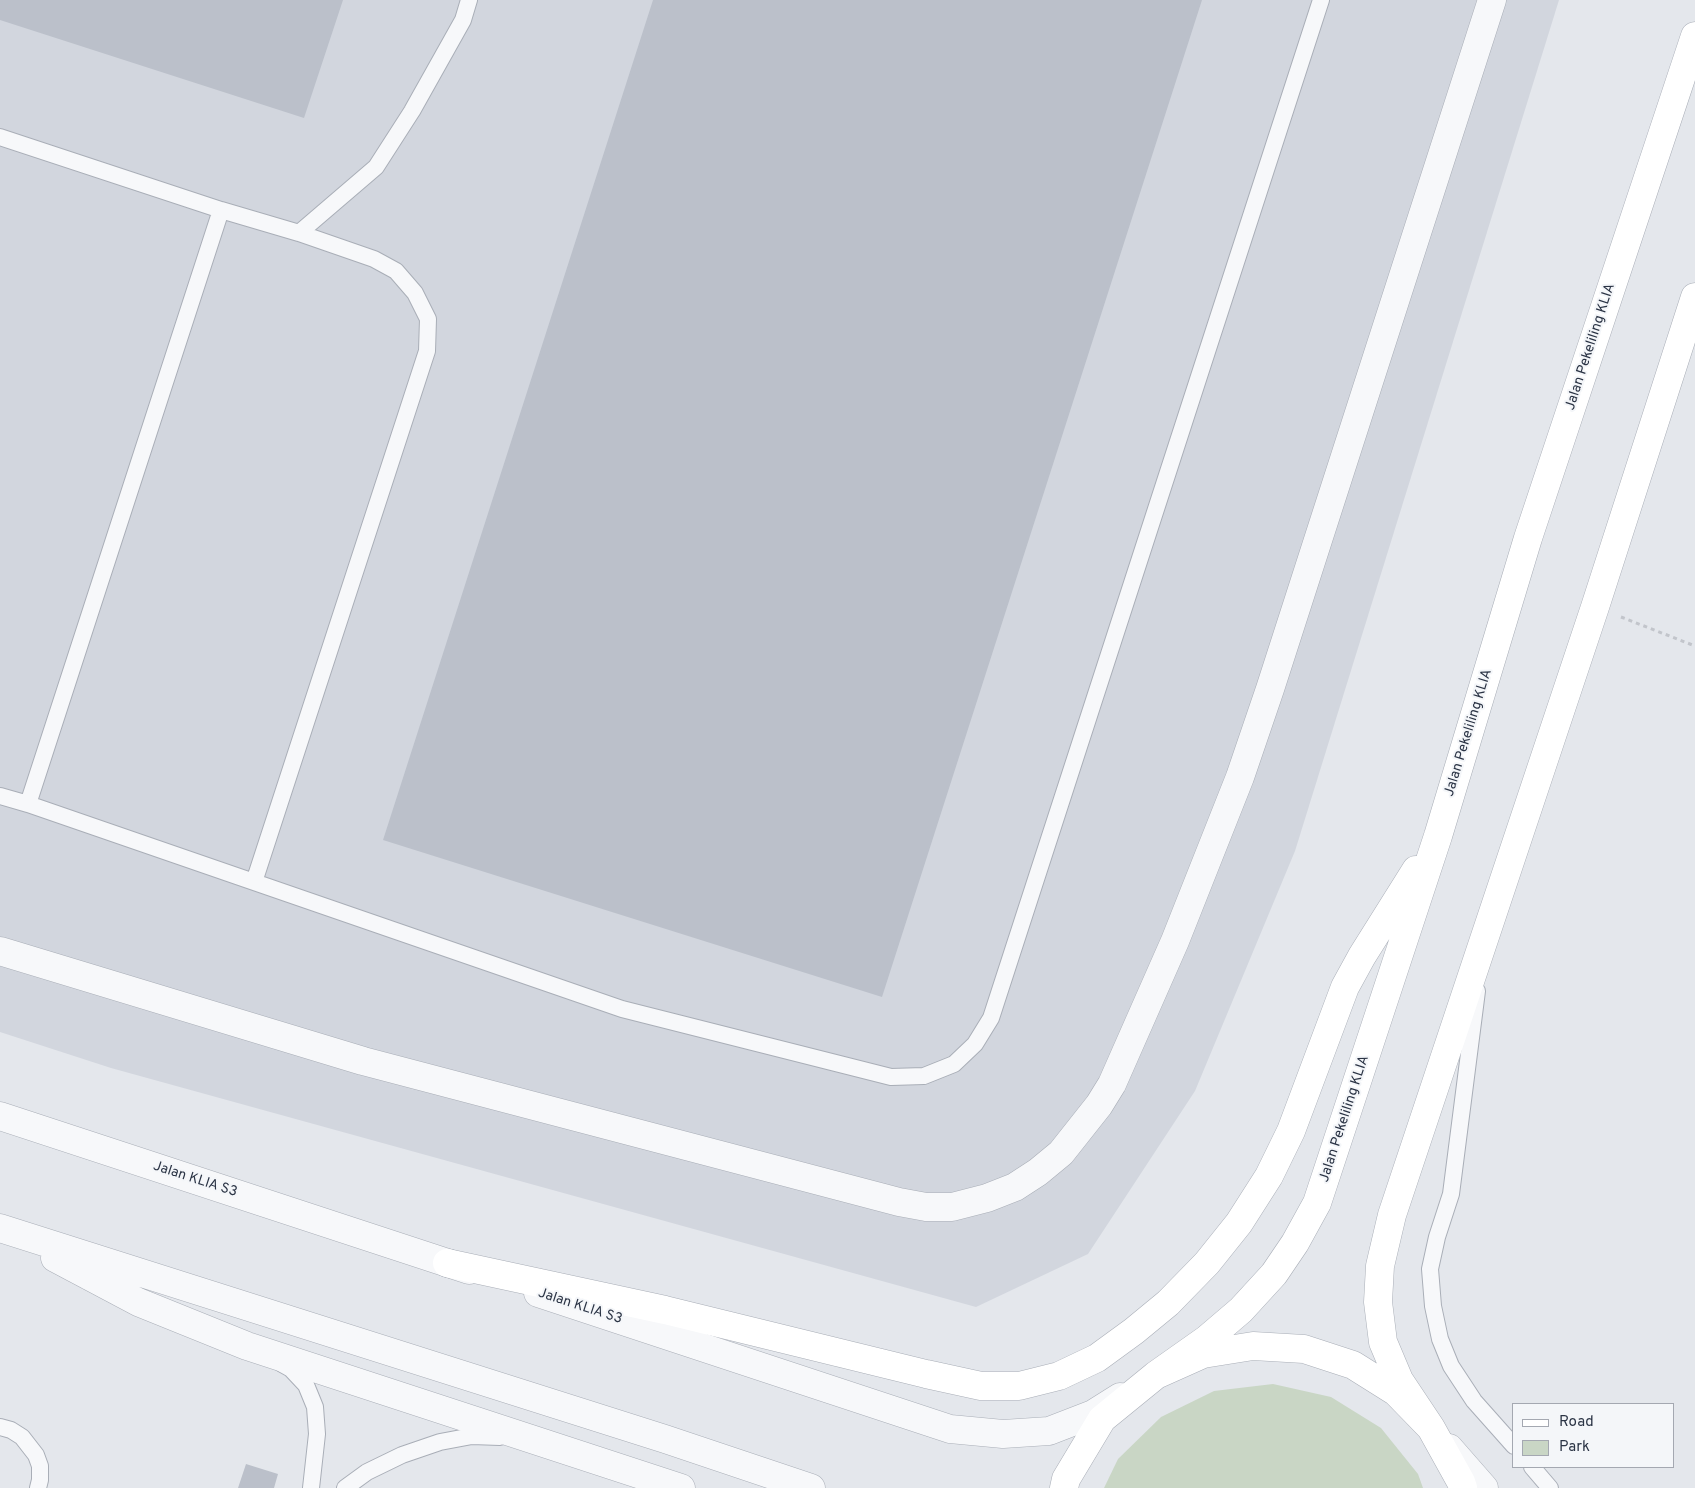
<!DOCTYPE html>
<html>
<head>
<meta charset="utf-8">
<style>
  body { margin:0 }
  #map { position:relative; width:1695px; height:1488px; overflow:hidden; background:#e4e7ec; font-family:Overpass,sans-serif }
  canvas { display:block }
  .legend { position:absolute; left:1512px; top:1403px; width:162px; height:65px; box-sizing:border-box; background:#f4f6f9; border:1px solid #a4a8b1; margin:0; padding:6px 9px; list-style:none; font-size:15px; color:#2b3445 }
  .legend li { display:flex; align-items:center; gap:10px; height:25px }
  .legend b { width:25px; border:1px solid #a4a8b1 }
</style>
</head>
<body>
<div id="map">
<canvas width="1695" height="1488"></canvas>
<ul class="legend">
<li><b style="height:6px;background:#fff"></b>Road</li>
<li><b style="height:14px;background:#c9d6c5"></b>Park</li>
</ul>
</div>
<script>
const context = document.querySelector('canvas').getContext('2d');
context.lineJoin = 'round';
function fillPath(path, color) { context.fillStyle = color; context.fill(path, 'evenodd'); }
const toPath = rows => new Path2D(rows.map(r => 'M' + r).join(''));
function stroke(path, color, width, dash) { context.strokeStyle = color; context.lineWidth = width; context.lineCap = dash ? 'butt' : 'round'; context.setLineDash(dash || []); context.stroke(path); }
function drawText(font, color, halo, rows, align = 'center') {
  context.font = font + ' Overpass,sans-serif'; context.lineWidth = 4; context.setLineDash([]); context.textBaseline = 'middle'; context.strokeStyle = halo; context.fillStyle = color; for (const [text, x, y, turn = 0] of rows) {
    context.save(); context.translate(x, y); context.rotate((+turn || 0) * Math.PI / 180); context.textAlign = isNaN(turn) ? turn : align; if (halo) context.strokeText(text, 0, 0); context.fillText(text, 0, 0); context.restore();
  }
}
fillPath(toPath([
  [0,0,1559,0,1295,851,1195,1091,1088,1254,976,1307,111,1068,0,1032]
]), '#d2d6de');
fillPath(toPath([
  [1273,1384,1331,1397,1381,1428,1418,1474,1423,1488,1104,1488,1118,1459,1161,1417,1214,1391]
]), '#c9d6c5');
fillPath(toPath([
  [0,0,343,0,304,118,0,20],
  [653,0,1202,0,882,997,383,840],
  [246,1464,278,1474,274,1488,238,1488]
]), '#bbc0ca');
const lane = toPath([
  [0,137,221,210,28,804,0,796],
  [221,210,299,233,374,259,396,271,415,293,428,319,427,351,254,882],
  [299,233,376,167,412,111,463,20,469,0],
  [28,804,622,1009,891,1077,924,1076,954,1064,975,1044,991,1018,1321,0],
  [1477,991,1451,1194,1437,1237,1430,1269,1433,1306,1440,1339,1451,1366,1474,1401,1514,1446],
  [282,1364,291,1369,306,1385,315,1407,317,1434,311,1488],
  [0,1427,11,1430,22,1437,36,1455,40,1466,40,1480,38,1488],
  [1532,1467,1550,1488],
  [345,1488,367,1472,402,1455,440,1442,472,1436,500,1437]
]);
const street = toPath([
  [0,951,363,1061,899,1202,926,1207,952,1207,987,1198,1015,1187,1038,1172,1061,1153,1099,1105,1112,1084,1175,941,1240,777,1270,689,1492,0],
  [0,1116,469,1270],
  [0,1228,665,1439,811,1488],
  [55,1258,138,1302,247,1346,681,1488],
  [538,1293,950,1429,1003,1434,1049,1431,1093,1414,1120,1397],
  [1449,1448,1484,1488]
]);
const secondary = toPath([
  [447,1263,665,1310,926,1374,981,1386,1019,1386,1059,1376,1097,1358,1134,1331,1168,1303,1207,1263,1239,1223,1269,1176,1291,1131,1345,987,1362,956,1416,870],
  [1156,1375,1207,1339,1241,1310,1274,1274,1295,1243,1317,1203,1438,836,1528,538,1695,36],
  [1431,1428,1399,1380,1383,1342,1378,1302,1380,1266,1392,1215,1595,607,1695,297],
  [1064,1488,1066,1479,1102,1419,1156,1375,1203,1354,1253,1346,1304,1349,1353,1365,1396,1392,1431,1428,1461,1482,1463,1488]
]);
stroke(lane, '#a9aeb7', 18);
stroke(street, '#a9aeb7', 29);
stroke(secondary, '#a9aeb7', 29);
stroke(toPath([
  [1621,617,1695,646]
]), '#c2c5cb', 3, [4, 4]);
stroke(lane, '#f7f8fa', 16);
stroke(street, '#f7f8fa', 28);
stroke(secondary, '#fff', 28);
drawText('14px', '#2b3445', '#f4f6f9', [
  ["Jalan Pekeliling KLIA",1591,347,-72],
  ["Jalan Pekeliling KLIA",1469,733,-73],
  ["Jalan Pekeliling KLIA",1345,1119,-72],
  ["Jalan KLIA S3",195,1180,18],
  ["Jalan KLIA S3",580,1307,18]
]);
</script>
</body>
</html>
